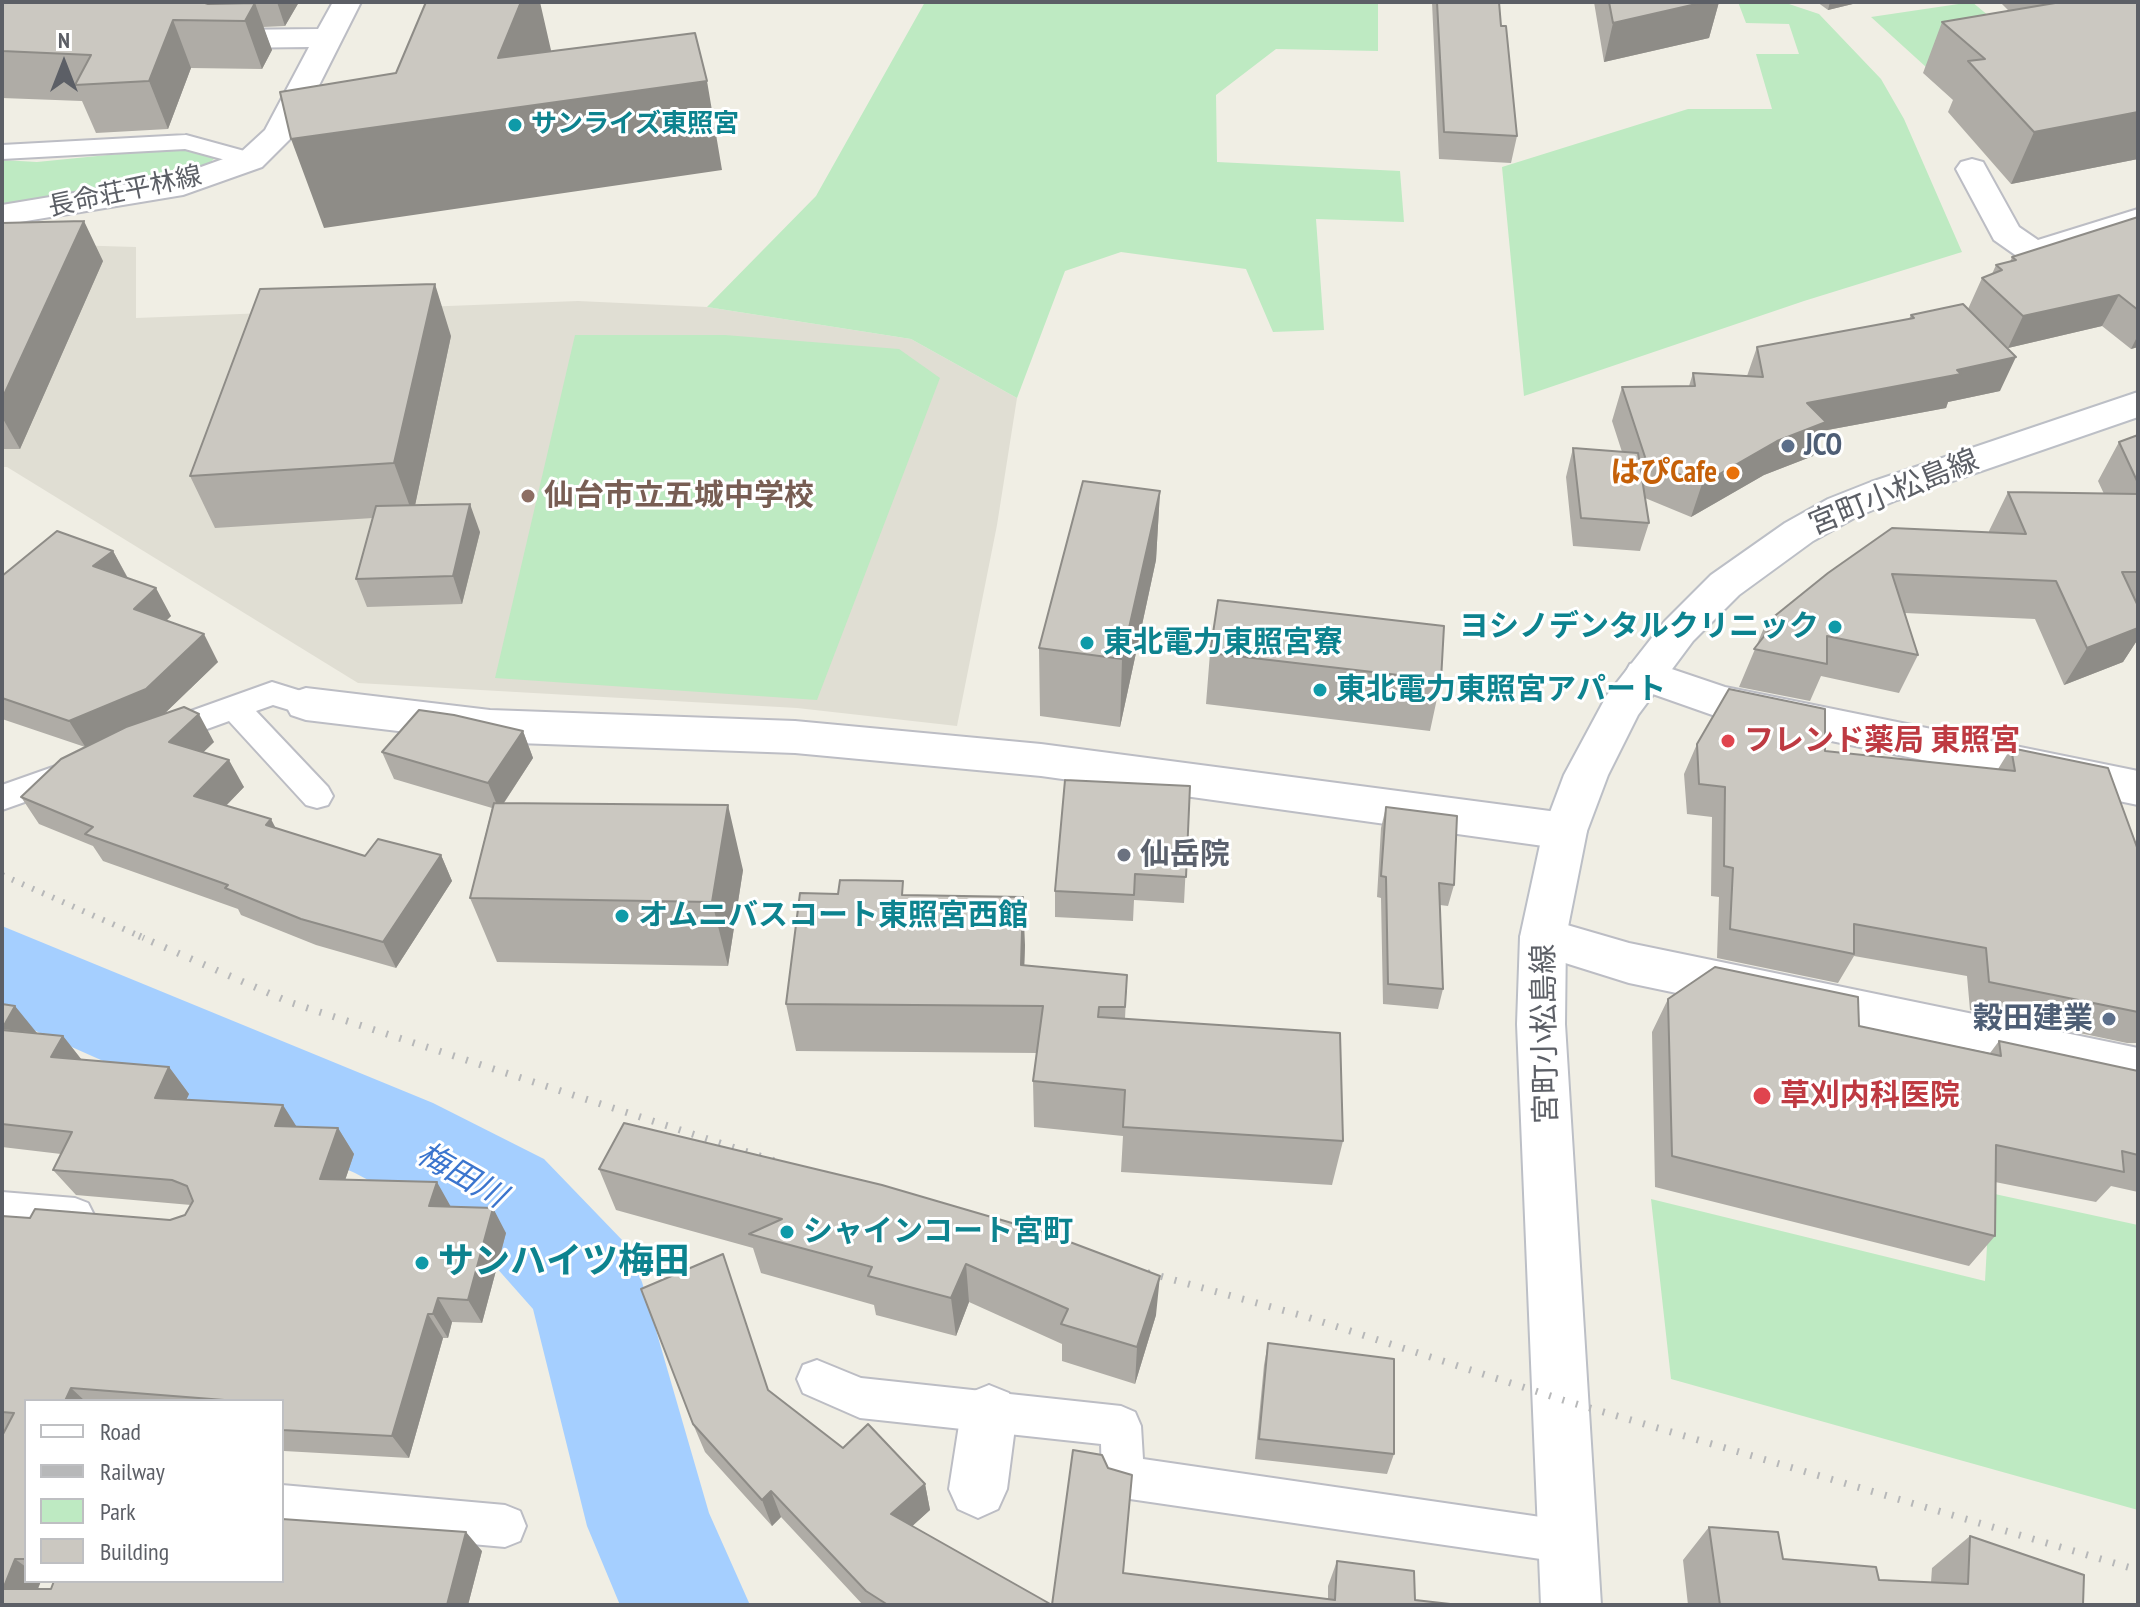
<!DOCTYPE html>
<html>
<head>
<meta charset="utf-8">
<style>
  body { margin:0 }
  #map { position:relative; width:2140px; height:1607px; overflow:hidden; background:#f0eee4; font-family:"PT Sans Narrow",sans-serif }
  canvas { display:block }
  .frame { position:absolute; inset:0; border:4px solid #5c5f66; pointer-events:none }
  .legend { position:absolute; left:24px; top:1399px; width:260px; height:184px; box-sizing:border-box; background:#fff; border:2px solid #bebfc2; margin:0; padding:10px 14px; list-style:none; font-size:24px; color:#5c5f66 }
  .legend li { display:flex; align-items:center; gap:16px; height:40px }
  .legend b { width:40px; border:2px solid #bebfc2 }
  .north { position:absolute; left:24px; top:24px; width:80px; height:80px; -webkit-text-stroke:6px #fff; paint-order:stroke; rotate:0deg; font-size:22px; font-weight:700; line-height:32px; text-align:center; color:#5c5f66 }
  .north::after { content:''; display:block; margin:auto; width:28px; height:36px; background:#5c5f66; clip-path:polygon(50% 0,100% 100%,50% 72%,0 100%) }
</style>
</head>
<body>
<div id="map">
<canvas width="2140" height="1607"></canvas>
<div class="frame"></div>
<ul class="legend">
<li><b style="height:10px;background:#fff"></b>Road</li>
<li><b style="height:10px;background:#b7b8b9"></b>Railway</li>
<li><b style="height:22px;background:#beeac2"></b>Park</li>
<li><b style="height:22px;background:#cbc8c1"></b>Building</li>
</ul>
<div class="north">N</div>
</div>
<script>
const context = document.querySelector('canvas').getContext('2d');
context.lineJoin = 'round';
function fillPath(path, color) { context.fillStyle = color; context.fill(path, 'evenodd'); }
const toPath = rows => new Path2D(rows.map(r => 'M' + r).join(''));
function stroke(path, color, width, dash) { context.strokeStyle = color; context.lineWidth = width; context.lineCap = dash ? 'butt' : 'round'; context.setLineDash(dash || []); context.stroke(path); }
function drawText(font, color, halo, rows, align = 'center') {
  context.font = font + ' "PT Sans Narrow","Noto Sans JP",sans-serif'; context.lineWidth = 6; context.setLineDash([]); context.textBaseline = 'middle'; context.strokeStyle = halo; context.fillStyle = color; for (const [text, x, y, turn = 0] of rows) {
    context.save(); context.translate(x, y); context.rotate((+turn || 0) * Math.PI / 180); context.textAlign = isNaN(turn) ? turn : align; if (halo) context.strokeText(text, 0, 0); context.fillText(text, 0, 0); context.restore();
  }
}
fillPath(toPath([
  [2,243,136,247,136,318,578,301,707,307,911,339,1017,398,997,525,957,726,797,708,358,683,7,467,2,467]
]), '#e0ded3');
fillPath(toPath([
  [925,2,1378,2,1378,51,1276,49,1216,95,1217,162,1400,171,1404,222,1316,219,1324,330,1273,332,1246,269,1121,252,1065,271,1017,398,911,339,707,307,816,196],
  [1738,2,1783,2,1819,14,1881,79,1904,119,1962,252,1804,301,1524,396,1502,167,1688,109,1772,109,1756,54,1799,54,1789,24,1746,23],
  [1972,2,2029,49,1926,67,1871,17],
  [188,147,220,154,202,169,115,191,2,207,2,160,37,162],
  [575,335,725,335,899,349,940,378,817,700,495,678],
  [1990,1193,2138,1225,2138,1510,1671,1379,1651,1199,1985,1281]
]), '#beeac2');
fillPath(toPath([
  [2,926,433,1103,544,1159,625,1243,642,1282,709,1513,750,1605,620,1605,587,1526,533,1309,464,1231,355,1173,2,1016,2,926]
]), '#a5cfff');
const lane = toPath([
  [186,135,259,155,263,160,259,165,251,167,185,149,2,159,2,145,186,135],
  [272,682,317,696,321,704,317,712,306,715,273,705,256,711,328,787,333,796,328,805,317,808,306,805,229,721,160,746,149,742,144,734,149,726,272,682],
  [70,761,81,764,86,773,81,782,2,810,2,785,70,761],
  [2,1192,75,1198,88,1203,94,1215,88,1227,75,1232,2,1226,2,1192],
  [817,1360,861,1378,1121,1406,1135,1412,1141,1426,1143,1459,1568,1521,1583,1527,1589,1542,1583,1557,1568,1563,1123,1498,1108,1492,1102,1477,1101,1444,860,1418,803,1393,797,1379,803,1365,817,1360],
  [282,1485,505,1505,520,1511,526,1526,520,1541,505,1547,282,1527,282,1485]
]);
const street = toPath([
  [333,2,361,2,294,135,262,167,183,195,2,225,2,205,176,176,240,153,265,130,309,47,226,48,216,45,211,39,216,33,226,30,318,29,333,2],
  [1972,159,1983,162,2019,227,2038,240,2138,209,2138,230,2045,259,2033,262,2021,259,1994,240,1956,169,1961,162,1972,159],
  [1645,660,1725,687,2138,771,2138,805,1721,718,1630,686,1624,675,1630,664,1645,660],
  [306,688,490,710,795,721,1041,744,1565,813,1581,819,1587,831,1581,843,1565,849,1041,776,795,753,490,742,306,720,291,715,285,704,291,693,306,688],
  [1543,918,1629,943,2138,1048,2138,1090,1629,983,1527,951,1520,937,1527,923,1543,918],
  [989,1385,1009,1393,1017,1412,1007,1489,998,1509,978,1518,958,1509,949,1489,961,1412,969,1393,989,1385]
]);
const secondary = toPath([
  [2138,392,2138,417,1897,500,1856,517,1813,541,1739,595,1693,641,1638,715,1608,775,1587,831,1566,937,1565,1024,1601,1605,1541,1605,1517,1024,1520,937,1543,831,1564,775,1607,695,1665,621,1711,575,1785,523,1828,499,1871,482,2138,392]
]);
stroke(lane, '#bcbdc4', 4);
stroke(street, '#bcbdc4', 4);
stroke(secondary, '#bcbfc6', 4);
fillPath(lane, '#fff');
fillPath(street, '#fff');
fillPath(secondary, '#fff');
stroke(toPath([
  [2,875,144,938]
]), '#b7b8b9', 6, [2, 9]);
stroke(toPath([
  [139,936,289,1002,778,1162],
  [1134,1269,1304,1316,1563,1400,2138,1570]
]), '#b7b8b9', 7, [2, 12]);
fillPath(toPath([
  [2,2,299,2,285,26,263,27,272,50,262,69,191,68,168,129,96,133,82,101,2,98],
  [1432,2,1499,2,1501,26,1517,136,1511,163,1439,159],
  [1594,2,1719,2,1709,38,1604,62],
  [1817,2,1861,2,1828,10],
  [2000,2,2138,2,2138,159,2011,184,1948,112,1953,100,1923,73,1942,22,2009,11],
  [2138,217,2138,347,2131,349,2102,326,2008,348,1985,327,2000,391,1948,402,1946,408,1822,431,1813,456,1764,475,1691,517,1645,498,1649,523,1640,551,1573,546,1566,477,1573,448,1622,452,1612,421,1622,387,1689,386,1693,373,1747,376,1757,347,1909,319,1911,315,1968,309,1982,278,1992,274,1996,265,2010,262,2012,257],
  [2,223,103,261,20,449,2,449],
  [451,336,415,505,480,532,462,604,367,607,356,579,373,518,215,528,190,476],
  [2138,435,2138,639,2123,662,2064,685,2035,619,1905,613,1918,655,1899,693,1821,676,1810,701,1739,687,1766,623,1989,533,1989,531,2008,492,2104,494,2098,481,2119,442],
  [1160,491,1156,560,1120,727,1040,716,1039,648],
  [113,551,128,578,171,616,166,621,218,662,164,714,214,742,203,752,244,787,226,806,276,828,365,856,441,855,452,881,396,968,316,945,241,915,238,909,103,861,93,846,39,824,21,797,85,747,2,719,2,576],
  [1210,653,1441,680,1430,731,1206,704],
  [523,731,533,758,504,803,743,870,728,966,497,962,470,898,492,808,394,779,382,752],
  [1697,744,1825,751,1998,769,2011,748,2138,850,2138,1043,2127,1043,1970,1010,1967,976,1854,956,1838,983,1717,958,1719,897,1711,896,1712,817,1687,814,1684,774],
  [1190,786,1184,903,1134,900,1133,921,1055,917,1055,891],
  [1386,807,1454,885,1448,906,1440,905,1443,989,1438,1009,1383,1004,1381,898,1377,897,1381,828],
  [905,895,1025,945,1024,965,1127,975,1125,1019,1343,1141,1332,1185,1121,1172,1123,1136,1034,1127,1033,1081,1037,1053,796,1051,786,1004],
  [1668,999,1859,1026,1990,1053,1999,1041,2138,1071,2138,1192,2111,1186,2096,1202,1995,1182,1995,1236,1969,1266,1655,1187,1652,1032],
  [2,1004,37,1033,63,1036,82,1060,169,1067,189,1094,186,1100,297,1127,338,1128,354,1154,345,1180,451,1207,506,1233,482,1323,452,1322,448,1338,443,1338,409,1458,284,1451,282,1448,282,1401,26,1401,26,1581,41,1581,38,1589,51,1589,482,1551,468,1605,2,1605,5,1431,2,1431,2,1216,30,1218,170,1220,185,1215,191,1205,76,1195,53,1170,61,1154,2,1147],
  [624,1123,1156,1315,1135,1384,1062,1361,1062,1344,969,1302,956,1336,876,1315,874,1305,761,1273,753,1248,616,1210,599,1169],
  [1268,1343,1394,1454,1387,1474,1255,1459,1264,1365],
  [768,1390,843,1448,925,1484,930,1510,912,1526,1052,1605,1123,1573,1328,1599,1328,1586,1337,1561,1415,1600,1459,1605,863,1605,781,1517,772,1526,705,1452,693,1424],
  [1709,1527,1783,1559,1879,1580,1931,1582,1932,1568,1970,1536,2083,1605,1688,1605,1683,1560]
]), '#afaca6');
fillPath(toPath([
  [277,2,299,2,285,26],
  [521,2,540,2,553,59,707,81,722,170,324,228,291,139,498,58],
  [1705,2,1719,2,1709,38,1604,62,1613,23],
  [1830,2,1861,2,1828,10],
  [255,3,272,50,262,69,245,21],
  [173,20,191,68,168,129,149,81],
  [2138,112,2138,159,2011,184,2034,132],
  [84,221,103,261,20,449,2,417,2,399],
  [435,284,451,336,413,515,394,463],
  [2119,295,2102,326,2008,348,2023,316],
  [2138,335,2138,347,2131,349],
  [2016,357,2000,391,1948,402,1946,408,1822,431,1813,456,1764,475,1691,517,1702,484,1807,403],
  [1160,491,1156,560,1120,727,1122,659],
  [470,504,480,532,462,604,453,576],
  [113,551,128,579,93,566],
  [156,588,171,616,149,637,134,609],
  [2138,628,2138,639,2123,662,2064,685,2087,648],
  [204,634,218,662,162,716,86,748,69,721],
  [199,714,214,742,185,770,169,742],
  [523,731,533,758,499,810,488,783],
  [229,760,244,787,209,823,194,796],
  [728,805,743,870,728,966,712,902],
  [271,819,285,846,266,825],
  [441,855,452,881,396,968,383,942],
  [1023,897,1025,945,1023,1006,1021,965],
  [15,1006,37,1033,2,1029],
  [63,1036,84,1063,51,1057],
  [169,1067,189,1094,175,1124,155,1098],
  [283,1105,300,1132,275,1126],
  [338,1128,354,1154,337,1204,320,1179],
  [437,1182,451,1207,429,1206],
  [493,1208,506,1233,482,1323,468,1300],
  [966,1264,969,1302,956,1336,951,1298],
  [1160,1276,1156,1315,1135,1384,1137,1347],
  [438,1298,452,1322,448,1338,433,1314],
  [428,1314,443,1338,409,1458,392,1436],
  [71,1388,85,1401,65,1401],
  [925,1484,930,1510,897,1540,891,1514],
  [771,1491,781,1517,772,1526,762,1500],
  [466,1532,482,1551,468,1605,447,1605],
  [15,1559,26,1567,26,1581,41,1581,31,1605,3,1589]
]), '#8e8c87');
const building = toPath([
  [2,2,202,2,208,4,255,3,245,21,173,20,149,81,75,85,91,55,2,51,2,2],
  [426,2,521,2,498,58,695,33,707,81,291,139,280,92,396,73,426,2],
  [1437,2,1499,2,1501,26,1506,26,1517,136,1444,132,1437,2],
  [1609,2,1705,2,1613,23,1609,2],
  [2061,2,2138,2,2138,112,2034,132,1968,61,1985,59,1942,22,2061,2],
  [2138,217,2138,310,2119,295,2023,316,1982,278,2002,270,1996,265,2016,260,2012,257,2138,217],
  [84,221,2,399,2,223,84,221],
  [435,284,394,463,190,476,260,289,435,284],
  [1963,304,2016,357,1957,370,1961,374,1807,403,1826,422,1777,441,1702,484,1646,460,1622,387,1695,386,1693,373,1763,377,1757,347,1914,318,1911,315,1963,304],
  [2138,435,2138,483,2119,442,2138,435],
  [1573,448,1638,453,1649,523,1581,518,1573,448],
  [1083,481,1160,491,1122,659,1039,648,1083,481],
  [2008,492,2138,494,2138,572,2122,572,2138,606,2138,628,2087,648,2056,581,1892,574,1918,655,1827,636,1827,664,1754,649,1773,625,1766,623,1828,573,1892,528,2026,534,2008,492],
  [470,504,453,576,356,579,376,506,470,504],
  [57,531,113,551,93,566,156,588,134,609,204,634,146,689,69,721,2,698,2,576,57,531],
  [1218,600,1444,626,1441,680,1210,653,1218,600],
  [1729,689,1825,709,1825,751,2015,771,2011,748,2108,768,2138,850,2138,1012,1989,982,1986,948,1854,924,1854,954,1730,929,1733,868,1724,866,1725,787,1699,784,1697,744,1729,689],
  [184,707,199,714,169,742,229,760,194,796,271,819,266,825,365,856,378,839,441,855,383,942,301,919,225,888,228,885,85,834,93,827,21,797,61,759,126,727,184,707],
  [419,710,454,715,523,731,488,783,382,752,419,710],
  [1065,780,1190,786,1186,877,1135,874,1134,895,1055,891,1065,780],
  [494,803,728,805,712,902,470,898,494,803],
  [1386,807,1457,816,1454,885,1439,883,1443,989,1388,984,1386,877,1381,876,1386,807],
  [840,880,903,881,902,895,1023,897,1021,965,1127,975,1125,1007,1099,1007,1098,1017,1340,1033,1343,1141,1123,1127,1125,1090,1033,1081,1043,1006,786,1004,800,893,838,894,840,880],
  [1715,967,1858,997,1859,1026,2001,1056,1999,1041,2138,1071,2138,1155,2122,1151,2124,1172,1996,1145,1995,1236,1672,1156,1668,999,1715,967],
  [2,1004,15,1006,2,1029,2,1004],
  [2,1030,63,1036,51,1057,169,1067,155,1098,283,1105,275,1126,338,1128,320,1179,437,1182,429,1206,493,1208,468,1300,438,1298,433,1314,428,1314,392,1436,282,1430,282,1401,237,1401,71,1388,65,1401,26,1401,26,1559,15,1559,3,1589,51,1589,54,1581,282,1581,282,1519,466,1532,447,1605,2,1605,2,1436,14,1413,2,1412,2,1216,30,1218,35,1209,170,1220,185,1215,193,1201,187,1186,172,1180,53,1170,72,1132,2,1124,2,1030],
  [624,1123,882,1185,1046,1233,1160,1276,1137,1347,1061,1324,1068,1309,966,1264,951,1298,868,1276,872,1267,749,1234,782,1219,599,1169,624,1123],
  [723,1254,768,1390,843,1448,868,1424,925,1484,891,1514,1052,1605,1073,1450,1102,1455,1108,1468,1132,1475,1123,1573,1335,1600,1337,1561,1414,1571,1415,1600,1459,1605,888,1605,866,1591,771,1491,762,1500,693,1424,641,1289,723,1254],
  [1268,1343,1394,1359,1394,1454,1259,1439,1268,1343],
  [1709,1527,1778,1532,1783,1559,1876,1567,1879,1580,1968,1584,1970,1536,2084,1575,2083,1605,1720,1605,1709,1527]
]);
fillPath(building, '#cbc8c1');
stroke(building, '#8e8c87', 2);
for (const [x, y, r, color] of [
  [515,125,8,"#0f9aa8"],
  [1788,446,8,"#5c6f8a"],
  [1733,473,8,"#e8710a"],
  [528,496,8,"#8d6e63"],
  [1835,627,8,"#0f9aa8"],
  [1087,643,8,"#0f9aa8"],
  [1320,690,8,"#0f9aa8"],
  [1728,741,8,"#e0444e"],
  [1124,855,8,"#6b7280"],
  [622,916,8,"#0f9aa8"],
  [2109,1019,8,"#5c6f8a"],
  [1762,1096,10,"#e0444e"],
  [787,1232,8,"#0f9aa8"],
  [422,1263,8,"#0f9aa8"]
]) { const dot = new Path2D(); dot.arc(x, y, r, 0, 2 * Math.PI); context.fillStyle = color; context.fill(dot); stroke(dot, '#fff', 3); }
drawText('bold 26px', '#0d838f', '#fff', [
  ["サンライズ東照宮",531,125]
], 'left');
drawText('26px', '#5c5f66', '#fff', [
  ["長命荘平林線",125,192,-12]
]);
drawText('bold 30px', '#4e5e75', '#fff', [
  ["JCO",1804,446],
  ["穀田建業",2093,1019,"right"]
], 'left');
drawText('bold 30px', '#c56008', '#fff', [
  ["はぴCafe",1717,473]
], 'right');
drawText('30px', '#5c5f66', '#fff', [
  ["宮町小松島線",1894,493,-22],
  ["宮町小松島線",1546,1034,-91]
]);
drawText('bold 30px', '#785e54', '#fff', [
  ["仙台市立五城中学校",544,496]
], 'left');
drawText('bold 30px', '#0d838f', '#fff', [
  ["ヨシノデンタルクリニック",1819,627,"right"],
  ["東北電力東照宮寮",1103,643],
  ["東北電力東照宮アパート",1336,690],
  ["オムニバスコート東照宮西館",638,916],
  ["シャインコート宮町",803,1232]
], 'left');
drawText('bold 30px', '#be3a42', '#fff', [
  ["フレンド薬局 東照宮",1744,741],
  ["草刈内科医院",1780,1096]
], 'left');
drawText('bold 30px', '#5b616d', '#fff', [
  ["仙岳院",1140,855]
], 'left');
drawText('italic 32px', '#3b75ce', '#fff', [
  ["梅田川",461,1176,30]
]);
drawText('bold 36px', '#0d838f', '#fff', [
  ["サンハイツ梅田",438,1263]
], 'left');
</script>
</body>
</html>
